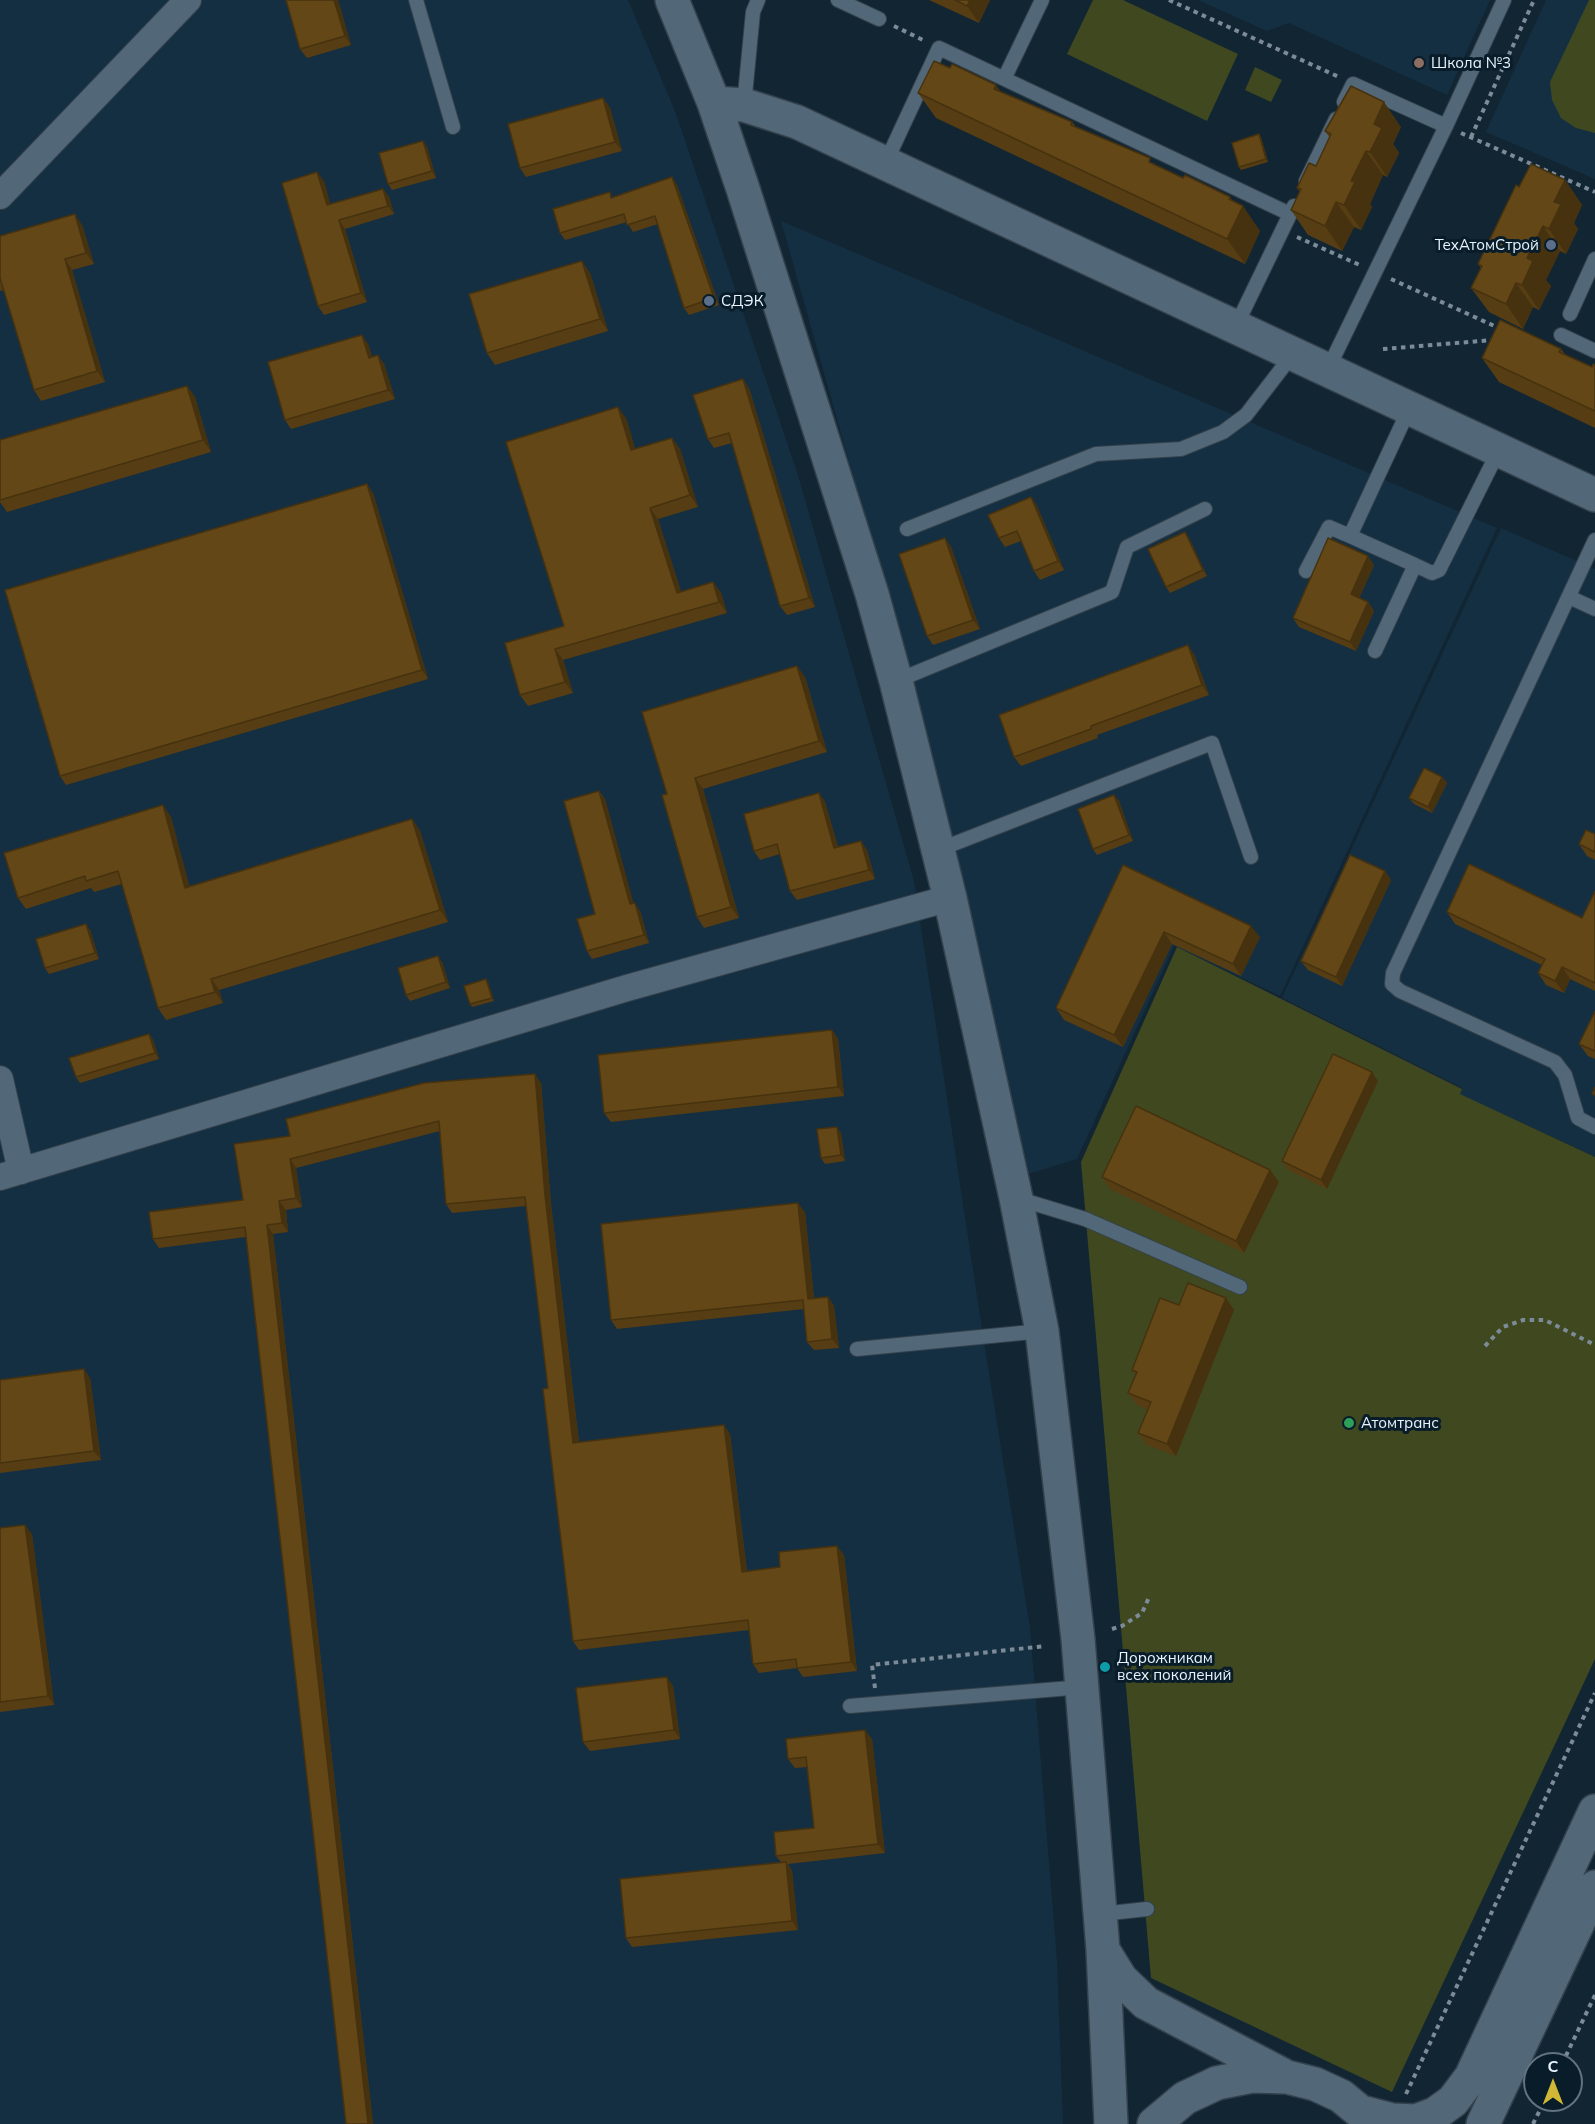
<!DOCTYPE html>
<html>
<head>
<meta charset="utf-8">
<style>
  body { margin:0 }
  #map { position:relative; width:1595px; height:2124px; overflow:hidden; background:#122533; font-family:Mulish,sans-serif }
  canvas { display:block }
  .north { position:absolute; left:1523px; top:2052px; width:60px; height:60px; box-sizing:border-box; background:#091c29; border:2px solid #62727e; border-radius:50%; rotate:0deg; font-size:16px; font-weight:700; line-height:24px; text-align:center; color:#e8f4fe }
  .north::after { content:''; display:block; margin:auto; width:21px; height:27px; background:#d0b736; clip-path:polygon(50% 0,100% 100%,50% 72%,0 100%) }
</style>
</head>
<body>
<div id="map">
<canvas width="1595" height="2124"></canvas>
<div class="north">С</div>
</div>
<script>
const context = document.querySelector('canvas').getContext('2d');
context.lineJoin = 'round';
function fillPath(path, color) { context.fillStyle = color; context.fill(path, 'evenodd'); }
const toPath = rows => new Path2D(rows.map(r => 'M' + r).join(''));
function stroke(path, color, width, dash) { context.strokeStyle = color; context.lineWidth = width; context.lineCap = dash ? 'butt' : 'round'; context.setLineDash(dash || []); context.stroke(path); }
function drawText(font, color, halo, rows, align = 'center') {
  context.font = font + ' Mulish,sans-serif'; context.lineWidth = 6; context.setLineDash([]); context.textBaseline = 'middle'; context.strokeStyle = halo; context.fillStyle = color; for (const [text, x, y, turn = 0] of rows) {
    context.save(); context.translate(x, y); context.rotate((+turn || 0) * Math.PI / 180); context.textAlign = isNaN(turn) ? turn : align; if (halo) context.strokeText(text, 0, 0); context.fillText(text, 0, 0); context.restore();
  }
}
fillPath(toPath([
  [0,0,628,0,675,111,798,475,914,881,983,1336,1030,1628,1057,1961,1063,2124,0,2124],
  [1198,0,1490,0,1447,95,1289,23,1267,31],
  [1546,0,1595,0,1595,179,1486,132],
  [781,221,1497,528,1280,996,1174,946,1077,1159,1025,1175,897,631],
  [1501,528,1595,569,1595,1157,1459,1094,1462,1088,1282,998]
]), '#152f42');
fillPath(toPath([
  [1093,0,1123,0,1238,54,1207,121,1067,54],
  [1589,0,1595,0,1595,133,1576,128,1561,118,1552,100,1550,82],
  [1255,67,1282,80,1271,102,1245,90],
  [1177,947,1462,1089,1460,1094,1595,1157,1595,1659,1392,2092,1151,1978,1081,1162]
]), '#3f481f');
const lane = toPath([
  [416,0,453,127],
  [838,0,879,19],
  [1005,77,1042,0],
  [1344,102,1353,84,1446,126],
  [744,105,753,12,758,0],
  [885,164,939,48,1290,214],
  [1306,181,1336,119],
  [1570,314,1595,259],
  [1236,326,1294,206],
  [1561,335,1595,351],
  [1328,369,1446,126,1504,0],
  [907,529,1096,454,1181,449,1223,432,1246,415,1293,354],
  [1595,540,1393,973,1392,984,1400,991,1555,1062,1565,1075,1578,1118,1595,1127],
  [1415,565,1432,573,1439,570,1499,450],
  [1306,571,1329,527,1350,536],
  [1569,597,1595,609],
  [1375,651,1415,565,1350,536,1410,407],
  [896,681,1112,592,1127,547,1205,509],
  [938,850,1212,743,1251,857],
  [1016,1198,1085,1219,1240,1287],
  [857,1349,1042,1331],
  [850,1706,1083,1687],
  [1101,1914,1147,1909]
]);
const street = toPath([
  [0,196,188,0],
  [0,1079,21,1171],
  [0,1177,627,988,950,898]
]);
const secondary = toPath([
  [672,0,714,103,743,189,872,594,896,681,950,898,1016,1198,1042,1331,1078,1639,1103,1950,1111,2124],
  [714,103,744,105,797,122,1595,495],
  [1103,1950,1121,1979,1146,2003,1283,2075],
  [1365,2113,1392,2120,1416,2121,1435,2114,1453,2101,1471,2077,1595,1811],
  [1154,2124,1185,2098,1217,2083,1252,2076,1287,2077,1315,2084,1341,2096,1375,2124],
  [1483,2124,1595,1887]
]);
stroke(lane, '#33414c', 16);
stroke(street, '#33414c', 28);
stroke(secondary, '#33414c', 36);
stroke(toPath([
  [1169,0,1339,77],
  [894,26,925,41],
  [1461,133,1595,192],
  [1471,137,1534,0],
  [1297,237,1362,266],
  [1391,279,1501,329],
  [1383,349,1493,340],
  [1485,1346,1503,1327,1523,1320,1545,1320,1595,1345],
  [1112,1629,1122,1626,1142,1613,1150,1595],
  [875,1688,872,1665,1045,1646],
  [1562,2064,1595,1995],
  [1406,2094,1595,1693],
  [1533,2124,1545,2100]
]), '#7c8b97', 4, [4.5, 4.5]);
stroke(lane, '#526878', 14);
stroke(street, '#526878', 26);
stroke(secondary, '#526878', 33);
fillPath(toPath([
  [338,0,351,45,307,58,300,49],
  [929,0,990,0,979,23],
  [1002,92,1072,122,1077,128,1234,202,1260,231,1245,264,936,118,918,93],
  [603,98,610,108,622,151,526,177,520,168],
  [1401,127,1393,144,1399,153,1387,177,1383,175,1370,204,1372,207,1361,230,1354,227,1342,251,1308,235,1291,210,1300,192,1297,188,1316,166,1330,138,1325,131],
  [1261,137,1268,162,1241,170,1239,167],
  [423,141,427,147,436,178,392,190,388,184],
  [1565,180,1582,205,1574,223,1578,229,1566,254,1560,251,1546,280,1551,286,1539,310,1533,307,1523,329,1489,312,1471,288,1481,268,1478,264,1519,187],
  [324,181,330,204,383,189,389,197,394,214,345,229,367,302,324,315,318,306],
  [677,185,719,305,689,315,684,308,658,224,633,232,627,222,565,240,560,233,613,197],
  [82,225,94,264,72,270,105,382,41,401,34,390,4,290,0,291,0,236],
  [590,273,608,331,495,365,487,353],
  [368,344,372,357,384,364,395,399,291,429,285,420],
  [1561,349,1565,354,1592,367,1595,365,1595,428,1499,382,1482,358],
  [187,386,195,397,211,452,7,512,0,502,0,440],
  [749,388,815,607,787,615,780,606,732,443,714,448,708,439],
  [626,418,635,449,672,438,680,449,698,507,658,519,681,592,713,582,721,593,727,613,563,660,573,693,528,706,520,695,564,626],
  [373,493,428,679,66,785,60,776],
  [1031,497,1037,506,1064,570,1040,580,1034,571,1021,541,1005,547,999,538],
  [1185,532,1189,538,1207,576,1170,593,1166,587],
  [945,538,951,547,980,629,933,645,927,636],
  [1374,565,1359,598,1368,602,1374,611,1356,651,1299,627,1293,618],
  [1194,654,1209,695,1097,735,1098,738,1021,766,1014,757],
  [805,677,827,752,703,789,739,918,704,928,697,917,667,794],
  [1442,777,1447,783,1432,813,1414,804,1409,798],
  [599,791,605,799,633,903,640,911,649,943,592,959,587,951,595,914],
  [819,793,825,802,838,847,867,850,875,879,797,900,790,891,780,854,760,860,754,851],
  [1114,795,1119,801,1133,841,1097,855,1093,849],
  [171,817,189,886,412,819,420,831,448,922,219,990,223,1003,166,1020,158,1008,122,884,94,892,91,888,26,909,18,898],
  [1595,834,1595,860,1587,856,1579,844],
  [1123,865,1260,937,1241,976,1172,944,1123,1047,1064,1020,1056,1008],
  [1385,871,1391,880,1342,986,1308,970,1301,961],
  [1595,891,1595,991,1570,979,1564,993,1546,985,1538,973,1542,965,1455,924,1447,912,1582,918],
  [90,930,99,959,49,974,45,968],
  [442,962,450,988,410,1001,406,995],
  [486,979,488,982,494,1001,472,1007,470,1004],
  [1595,1011,1595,1059,1588,1056,1579,1044],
  [832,1030,838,1039,844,1096,611,1122,604,1113],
  [149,1034,153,1040,159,1059,80,1083,76,1077],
  [1378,1081,1327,1189,1288,1170,1282,1161],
  [541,1083,551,1204,579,1442,730,1434,747,1571,780,1567,844,1555,857,1671,803,1677,797,1668,759,1673,753,1664,749,1630,579,1650,573,1641,548,1388,526,1206,452,1213,446,1204,440,1131,296,1168,302,1207,286,1210,288,1232,273,1234,373,2124,346,2124,246,1237,159,1248,153,1239,243,1200,290,1136],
  [841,1133,845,1161,825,1164,821,1158],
  [1102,1177,1279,1182,1244,1253,1110,1189],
  [805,1212,814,1298,828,1297,834,1306,839,1348,814,1350,807,1342,804,1309,617,1329,611,1320],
  [1226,1298,1234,1310,1176,1456,1147,1445,1138,1433,1148,1410,1137,1405,1128,1393,1136,1375,1132,1370,1179,1305],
  [90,1378,101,1460,0,1473,0,1380],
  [0,1528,32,1534,54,1705,0,1712],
  [673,1686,680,1739,590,1751,583,1742],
  [872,1739,885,1853,788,1864,792,1871,798,1930,632,1947,626,1938,781,1862,776,1856,814,1828,807,1767,795,1768,788,1759]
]), '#563d13');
fillPath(toPath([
  [334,0,338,0,351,45,345,36],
  [970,0,990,0,979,23,967,6],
  [996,85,1014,109,994,89],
  [603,98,610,108,622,151,615,142],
  [1384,102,1401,127,1393,144,1399,153,1387,177,1370,152,1374,124],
  [1259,134,1261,137,1268,162,1266,159],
  [423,141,427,147,436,178,432,171],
  [1366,151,1383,175,1370,204,1372,207,1361,230,1344,205,1351,181],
  [317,172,324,181,333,214,327,205],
  [672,177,677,185,719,305,714,298],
  [1565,180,1582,205,1574,223,1578,229,1566,254,1549,229,1554,202],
  [383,189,389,197,394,214,388,206],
  [1230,197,1240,211,1243,206,1260,231,1245,264,1227,239,1229,199],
  [1336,202,1354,227,1342,251,1325,226],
  [75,214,82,225,94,264,86,253],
  [339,220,345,229,367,302,361,293],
  [1543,226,1560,251,1546,280,1551,286,1539,310,1522,285,1527,258],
  [65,259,72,270,105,382,97,371],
  [582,261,590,273,608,331,600,319],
  [1516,283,1533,307,1523,329,1506,304],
  [362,335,368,344,375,367,369,358],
  [378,355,384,364,395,399,388,390],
  [743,379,749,388,815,607,809,598],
  [187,386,195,397,211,452,203,440],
  [618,407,626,418,639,461,631,450],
  [672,438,680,449,698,507,690,495],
  [367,484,373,493,428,679,422,670],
  [1031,497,1037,506,1064,570,1058,561],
  [650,508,658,519,685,604,677,593],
  [1185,532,1189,538,1207,576,1203,570],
  [945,538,951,547,980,629,973,620],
  [1368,556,1374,565,1357,603,1351,594],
  [713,582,721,593,727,613,719,602],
  [1368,602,1374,611,1356,651,1350,642],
  [1188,645,1194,654,1209,695,1202,685],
  [555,649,563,660,573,693,565,682],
  [797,666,805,677,827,752,819,741],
  [1442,777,1447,783,1432,813,1428,807],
  [695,778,703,789,739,918,731,907],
  [599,791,605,799,636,912,630,904],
  [819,793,825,802,841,857,834,848],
  [1114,795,1119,801,1133,841,1129,835],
  [163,805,171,817,193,899,185,888],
  [412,819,420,831,448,922,440,910],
  [861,841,867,850,875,879,869,870],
  [1385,871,1391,880,1342,986,1336,977],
  [635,903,640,911,649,943,644,935],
  [86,924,90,930,99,959,95,953],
  [1251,926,1260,937,1241,976,1233,964],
  [1164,932,1172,944,1123,1047,1114,1035],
  [438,956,442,962,450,988,446,982],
  [1562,967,1570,979,1564,993,1555,981],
  [211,979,219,990,223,1003,215,992],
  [486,979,488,982,494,1001,492,998],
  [832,1030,838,1039,844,1096,838,1087],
  [149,1034,153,1040,159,1059,155,1053],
  [1372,1072,1378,1081,1327,1189,1321,1180],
  [535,1074,541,1083,551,1204,580,1452,573,1443,545,1195],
  [837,1127,841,1133,845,1161,841,1155],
  [290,1159,296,1168,302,1207,296,1198],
  [1270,1170,1279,1182,1244,1253,1236,1241],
  [279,1201,286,1210,288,1232,282,1223],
  [798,1203,805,1212,815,1308,808,1299],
  [267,1225,273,1234,373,2124,368,2124],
  [828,1297,834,1306,839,1348,832,1339],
  [1226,1298,1234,1310,1176,1456,1167,1444],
  [84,1369,90,1378,101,1460,94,1451],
  [724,1425,730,1434,748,1581,742,1572],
  [25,1525,32,1534,54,1705,48,1696],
  [837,1546,844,1555,857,1671,851,1662],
  [667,1677,673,1686,680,1739,674,1730],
  [865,1730,872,1739,885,1853,878,1844],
  [786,1862,792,1871,798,1930,792,1921]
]), '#46320f');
const building = toPath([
  [286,0,334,0,345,36,300,49,286,0],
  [955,0,970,0,967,6,955,0],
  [934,61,950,68,952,64,996,85,994,89,1072,122,1071,125,1150,158,1149,162,1183,178,1185,175,1230,197,1229,199,1243,206,1227,239,918,93,934,61],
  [1351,86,1384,102,1374,124,1382,128,1370,152,1366,151,1351,181,1355,182,1344,205,1336,202,1325,226,1291,210,1301,189,1297,188,1309,163,1316,166,1331,134,1325,131,1351,86],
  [603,98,615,142,520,168,508,124,603,98],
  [1259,134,1266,159,1239,167,1232,143,1259,134],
  [423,141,432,171,388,184,379,153,423,141],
  [1531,164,1565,180,1554,202,1561,204,1549,229,1543,226,1527,258,1533,261,1522,285,1516,283,1506,304,1471,288,1482,266,1478,264,1516,185,1519,187,1531,164],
  [317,172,327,205,383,189,388,206,339,220,361,293,318,306,282,183,317,172],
  [672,177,714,298,684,308,655,216,627,225,624,214,560,233,553,209,610,192,611,198,672,177],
  [75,214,86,253,65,259,97,371,34,390,0,278,0,236,75,214],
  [582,261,600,319,487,353,469,294,582,261],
  [1500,320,1561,349,1559,352,1592,367,1593,364,1595,365,1595,411,1482,358,1500,320],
  [362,335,369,358,378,355,388,390,285,420,268,362,362,335],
  [743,379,809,598,780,606,729,433,708,439,693,395,743,379],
  [187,386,203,440,0,500,0,440,187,386],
  [618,407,631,450,672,438,690,495,650,508,677,593,713,582,719,602,555,649,565,682,520,695,505,643,564,626,506,442,618,407],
  [367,484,422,670,60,776,5,590,367,484],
  [1031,497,1058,561,1034,571,1017,531,999,538,988,515,1031,497],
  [1185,532,1203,570,1166,587,1148,549,1185,532],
  [945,538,973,620,927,636,899,554,945,538],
  [1328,538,1368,556,1351,594,1368,602,1350,642,1293,618,1328,538],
  [1188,645,1202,685,1091,726,1091,729,1014,757,999,715,1188,645],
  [797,666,819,741,695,778,731,907,697,917,662,795,667,794,642,712,797,666],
  [1424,768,1442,777,1428,807,1409,798,1424,768],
  [599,791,630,904,635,903,644,935,587,951,577,919,595,914,564,801,599,791],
  [819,793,834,848,861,841,869,870,790,891,777,844,754,851,744,814,819,793],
  [1114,795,1129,835,1093,849,1078,809,1114,795],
  [163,805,185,888,412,819,440,910,211,979,215,992,158,1008,118,871,86,881,85,876,18,898,4,853,163,805],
  [1586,830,1595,834,1595,852,1579,844,1586,830],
  [1350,855,1385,871,1336,977,1301,961,1350,855],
  [1469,864,1582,918,1595,891,1595,983,1562,967,1555,981,1538,973,1545,959,1447,912,1469,864],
  [1123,865,1251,926,1233,964,1164,932,1114,1035,1056,1008,1123,865],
  [86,924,95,953,45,968,36,939,86,924],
  [438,956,446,982,406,995,398,968,438,956],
  [486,979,492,998,470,1004,464,986,486,979],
  [1595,1011,1595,1051,1579,1044,1595,1011],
  [832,1030,838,1087,604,1113,598,1055,832,1030],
  [149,1034,155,1053,76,1077,69,1058,149,1034],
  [1333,1054,1372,1072,1321,1180,1282,1161,1333,1054],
  [535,1074,545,1195,573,1443,724,1425,742,1572,780,1567,779,1552,837,1546,851,1662,797,1668,796,1659,753,1664,748,1620,573,1641,543,1389,548,1388,525,1197,446,1204,439,1121,290,1159,296,1198,279,1201,282,1223,267,1225,368,2124,346,2124,245,1227,153,1239,149,1212,243,1200,234,1144,290,1136,286,1119,424,1083,535,1074],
  [1595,1087,1595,1095,1592,1094,1595,1087],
  [1136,1106,1270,1170,1236,1241,1102,1177,1136,1106],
  [837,1127,841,1155,821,1158,817,1129,837,1127],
  [798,1203,808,1299,828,1297,832,1339,807,1342,803,1300,611,1320,601,1224,798,1203],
  [1188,1283,1226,1298,1167,1444,1138,1433,1151,1402,1128,1393,1137,1372,1132,1370,1160,1298,1179,1305,1188,1283],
  [84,1369,94,1451,0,1463,0,1380,84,1369],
  [25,1525,48,1696,0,1702,0,1528,25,1525],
  [667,1677,674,1730,583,1742,576,1688,667,1677],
  [865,1730,878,1844,776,1856,774,1832,814,1828,806,1757,788,1759,786,1739,865,1730],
  [786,1862,792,1921,626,1938,620,1879,786,1862]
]);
fillPath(building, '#644716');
stroke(building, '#46320f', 1.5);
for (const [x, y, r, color] of [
  [1419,63,6,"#8d6e63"],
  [1551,245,6,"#5c6f8a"],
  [709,301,6,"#5c6f8a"],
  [1349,1423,6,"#2e9e5b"],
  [1105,1667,6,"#0f9aa8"]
]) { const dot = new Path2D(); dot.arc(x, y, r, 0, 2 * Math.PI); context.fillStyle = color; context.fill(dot); stroke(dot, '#091c29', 2); }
drawText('15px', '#e8f4fe', '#091c29', [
  ["Школа №3",1431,63],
  ["ТехАтомСтрой",1539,245,"right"],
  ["СДЭК",721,301],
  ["Атомтранс",1361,1423],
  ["Дорожникам",1117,1658],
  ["всех поколений",1117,1675]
], 'left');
</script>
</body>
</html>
